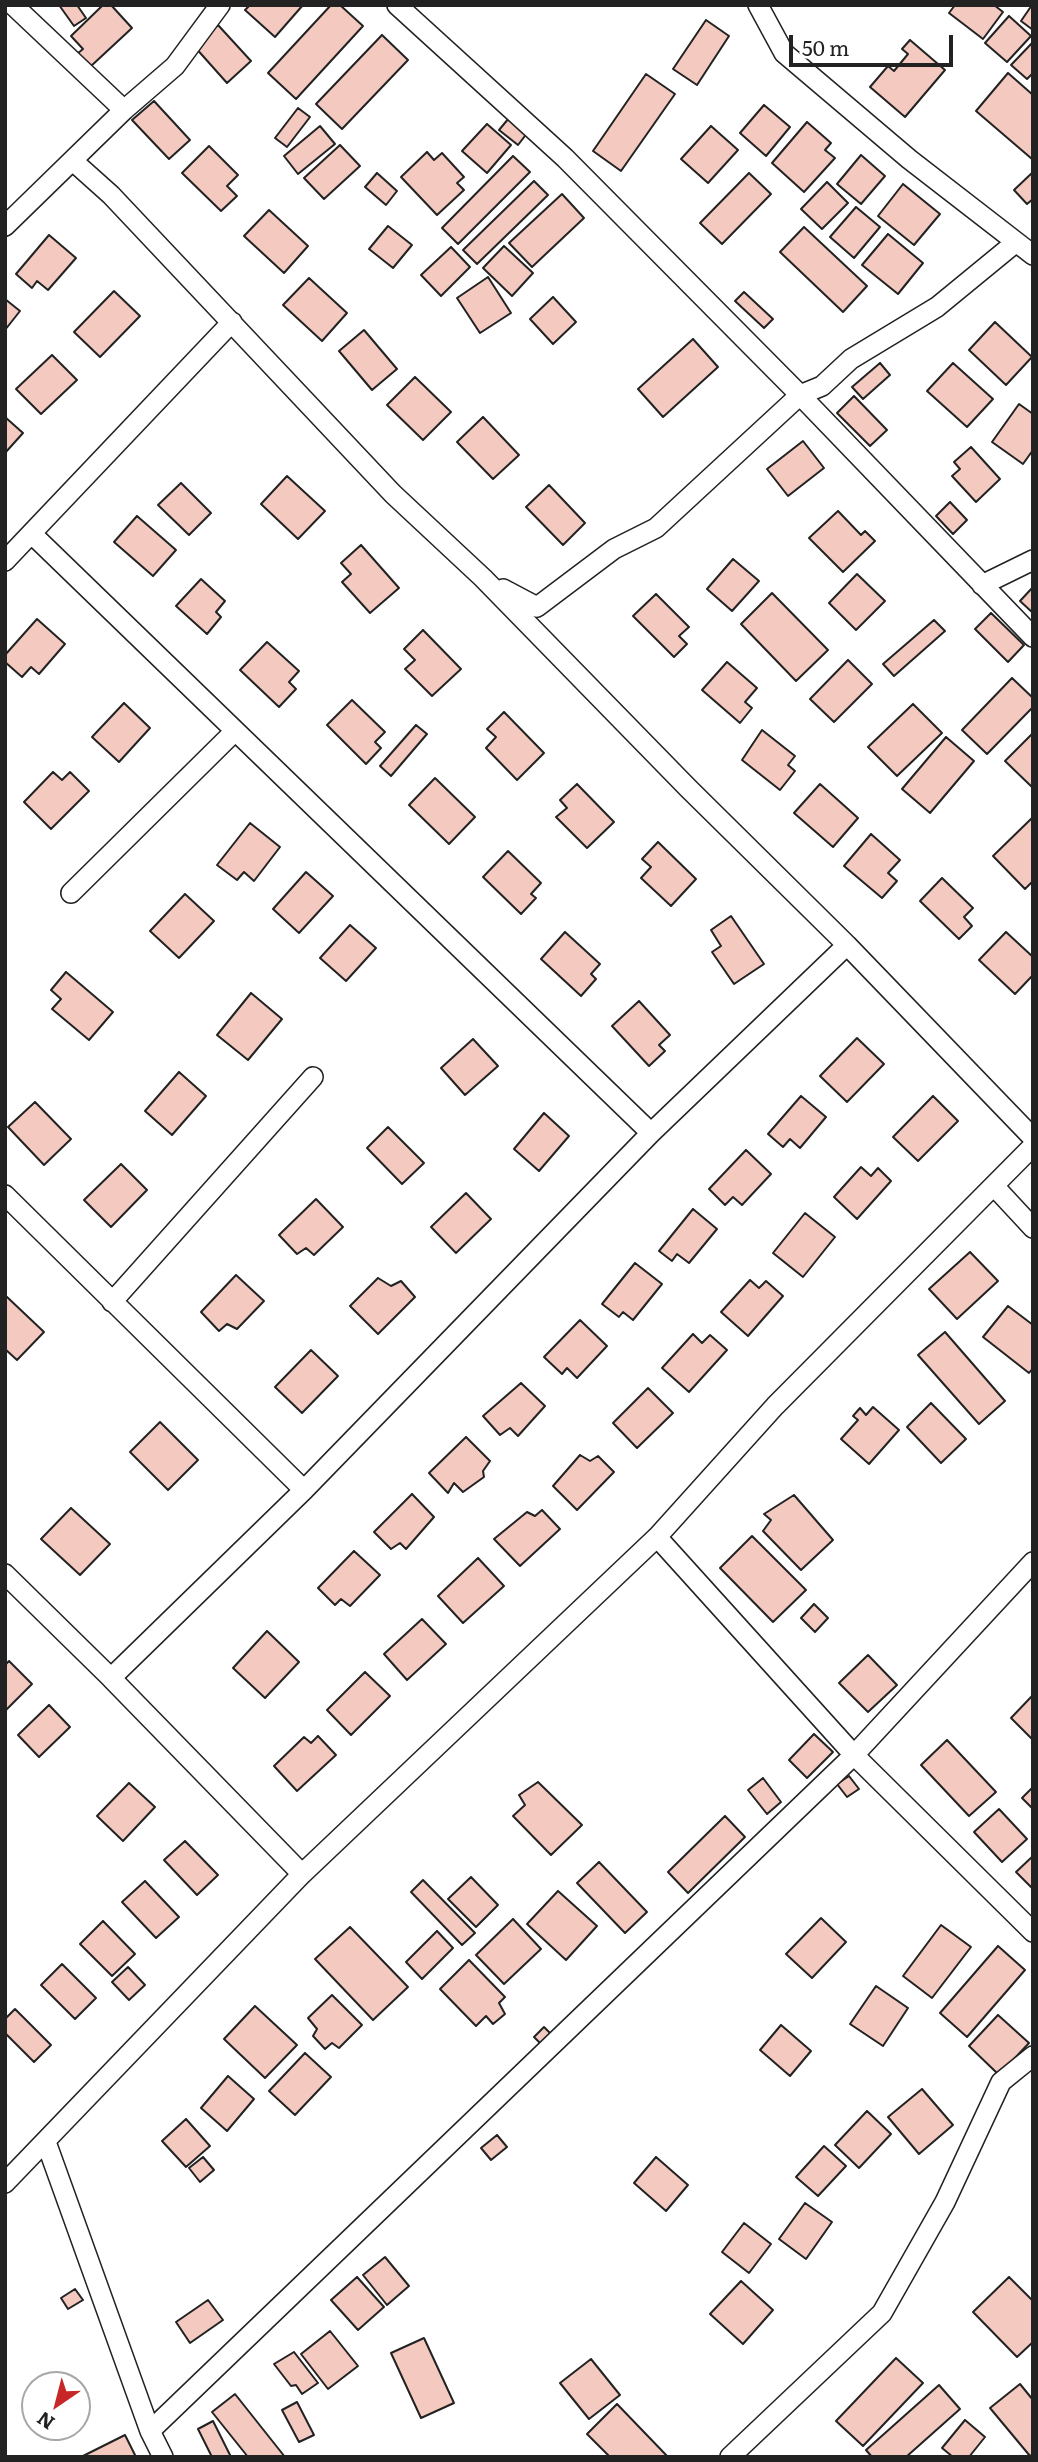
<!DOCTYPE html>
<html>
<head>
<meta charset="utf-8">
<style>
  body { margin:0 }
  #map { position:relative; width:1038px; height:2462px; overflow:hidden; background:#fff; font-family:Literata,serif }
  canvas { display:block }
  .frame { position:absolute; inset:0; border:7px solid #222; pointer-events:none }
  .north { position:absolute; left:21px; top:2371px; width:70px; height:70px; box-sizing:border-box; background:#fff; border:2px solid #a7a7a7; border-radius:50%; rotate:215deg; font-size:19px; font-weight:700; line-height:28px; text-align:center; color:#222 }
  .north::after { content:''; display:block; margin:auto; width:24px; height:32px; background:#c62828; clip-path:polygon(50% 0,100% 100%,50% 72%,0 100%) }
  .scale { position:absolute; left:789px; top:35px; width:164px; height:32px; box-sizing:border-box; border:4px solid #222; border-top:0; padding-left:9px; font-size:21px; line-height:24px; white-space:nowrap; color:#222; -webkit-text-stroke:5px #fff; paint-order:stroke }
</style>
</head>
<body>
<div id="map">
<canvas width="1038" height="2462"></canvas>
<div class="frame"></div>
<div class="north">N</div>
<div class="scale">50 m</div>
</div>
<script>
const context = document.querySelector('canvas').getContext('2d');
context.lineJoin = 'round';
function fillPath(path, color) { context.fillStyle = color; context.fill(path, 'evenodd'); }
const toPath = rows => new Path2D(rows.map(r => 'M' + r).join(''));
function stroke(path, color, width, dash) { context.strokeStyle = color; context.lineWidth = width; context.lineCap = dash ? 'butt' : 'round'; context.setLineDash(dash || []); context.stroke(path); }
const building = toPath([
  [59,5,77,5,86,18,74,26,59,5],
  [103,5,111,5,132,28,90,67,77,54,83,49,71,36,103,5],
  [250,5,303,5,275,37,245,10,250,5],
  [331,5,340,5,363,26,296,99,268,73,331,5],
  [955,5,994,5,1003,12,983,39,949,13,955,5],
  [1032,5,1033,5,1033,30,1021,21,1032,5],
  [1009,16,1031,36,1007,62,985,43,1009,16],
  [706,20,729,36,697,85,673,69,706,20],
  [218,25,251,61,227,83,194,46,218,25],
  [382,35,408,60,342,129,316,104,382,35],
  [910,40,945,70,905,117,870,87,888,66,894,71,908,54,902,49,910,40],
  [1033,42,1033,73,1027,79,1011,65,1033,42],
  [1008,73,1033,95,1032,159,976,111,1008,73],
  [646,74,675,94,621,171,593,151,646,74],
  [154,101,190,140,169,159,132,120,154,101],
  [764,105,790,127,766,156,740,133,764,105],
  [298,108,310,117,287,147,275,138,298,108],
  [509,118,528,132,518,145,499,130,509,118],
  [807,122,831,143,825,150,835,158,804,192,772,163,807,122],
  [487,124,511,145,487,173,462,151,487,124],
  [320,126,335,144,298,174,284,156,320,126],
  [711,126,738,150,708,183,681,159,711,126],
  [340,145,360,166,324,199,304,178,340,145],
  [209,146,238,175,227,186,237,196,221,211,182,173,209,146],
  [427,152,434,160,442,153,464,177,457,183,464,190,437,215,401,177,427,152],
  [861,155,885,176,861,204,837,184,861,155],
  [513,156,530,172,458,244,442,228,513,156],
  [1033,172,1033,199,1027,204,1014,190,1033,172],
  [377,173,397,191,386,205,365,187,377,173],
  [749,173,771,194,722,244,700,223,749,173],
  [534,181,548,195,477,264,463,250,534,181],
  [827,182,848,203,822,229,801,209,827,182],
  [903,184,940,214,914,245,878,216,903,184],
  [562,194,584,218,532,267,509,243,562,194],
  [856,207,880,227,854,258,830,237,856,207],
  [269,210,308,246,284,273,244,236,269,210],
  [388,226,412,245,393,268,369,249,388,226],
  [804,227,867,286,843,312,780,252,804,227],
  [888,234,923,263,898,294,862,265,888,234],
  [49,235,76,258,48,290,37,281,32,288,16,274,49,235],
  [504,246,533,273,512,296,483,268,504,246],
  [451,247,470,267,441,296,421,275,451,247],
  [488,277,511,313,480,333,457,298,488,277],
  [309,278,347,313,322,341,283,305,309,278],
  [114,291,140,316,100,357,74,332,114,291],
  [744,292,773,319,764,328,735,301,744,292],
  [553,297,576,322,553,344,530,319,553,297],
  [5,299,20,311,5,330,5,299],
  [995,322,1032,357,1006,385,969,350,995,322],
  [364,330,397,369,372,390,339,351,364,330],
  [693,339,718,367,663,417,638,389,693,339],
  [52,355,77,380,41,414,16,389,52,355],
  [880,363,890,375,863,399,852,387,880,363],
  [953,363,993,399,967,427,927,391,953,363],
  [415,377,451,412,423,440,387,405,415,377],
  [854,396,887,430,870,446,837,413,854,396],
  [1019,404,1033,414,1033,450,1023,464,992,442,1019,404],
  [5,417,23,433,5,453,5,417],
  [483,417,519,455,493,479,457,442,483,417],
  [803,441,824,468,788,496,767,469,803,441],
  [971,447,1000,479,976,502,952,476,960,469,954,462,971,447],
  [287,476,325,511,298,539,261,504,287,476],
  [181,483,211,513,189,535,158,505,181,483],
  [549,485,585,523,563,545,526,507,549,485],
  [950,502,967,520,953,534,936,516,950,502],
  [838,511,861,535,865,531,875,541,843,572,809,538,838,511],
  [137,516,176,550,153,576,114,542,137,516],
  [361,545,399,588,370,613,342,582,351,574,341,563,361,545],
  [733,559,759,581,732,611,707,589,733,559],
  [857,574,885,601,856,630,829,603,857,574],
  [201,579,225,601,216,612,221,617,207,634,176,606,201,579],
  [1033,587,1033,613,1020,601,1033,587],
  [772,593,828,650,796,681,741,624,772,593],
  [656,594,689,627,679,636,687,644,674,657,633,616,656,594],
  [991,613,1024,645,1008,662,975,629,991,613],
  [37,619,65,644,39,674,31,667,22,677,5,662,5,655,37,619],
  [934,620,945,631,894,676,883,664,934,620],
  [423,630,461,669,432,696,405,669,415,660,404,649,423,630],
  [267,642,299,671,289,682,296,689,279,707,240,670,267,642],
  [848,660,872,684,834,722,810,699,848,660],
  [727,662,757,688,745,702,752,708,740,723,702,690,727,662],
  [1012,678,1033,698,1033,707,987,754,962,730,1012,678],
  [352,700,385,732,375,742,381,748,366,764,327,725,352,700],
  [124,703,150,728,119,762,92,737,124,703],
  [913,704,942,733,897,776,868,747,913,704],
  [504,712,544,753,517,780,486,748,496,737,487,729,504,712],
  [416,725,427,734,391,776,380,766,416,725],
  [762,730,795,756,788,765,795,771,780,790,742,760,762,730],
  [1033,733,1033,788,1005,761,1033,733],
  [946,737,974,761,930,813,902,789,946,737],
  [53,772,62,780,70,772,89,791,51,829,24,802,53,772],
  [435,778,475,817,449,844,409,805,435,778],
  [577,784,614,822,587,848,556,817,567,808,560,800,577,784],
  [820,784,858,818,833,847,794,813,820,784],
  [1033,817,1033,881,1025,889,993,856,1033,817],
  [250,823,280,847,254,881,244,872,237,880,217,865,250,823],
  [871,834,900,860,888,873,897,881,882,898,844,866,871,834],
  [658,842,696,879,671,906,641,878,651,867,642,859,658,842],
  [508,851,541,883,531,894,536,898,521,914,483,877,508,851],
  [306,872,333,896,299,933,273,909,306,872],
  [942,878,973,908,964,917,972,926,959,939,920,901,942,878],
  [185,894,214,921,179,958,150,931,185,894],
  [731,916,764,964,734,984,712,952,721,946,711,930,731,916],
  [350,925,376,948,346,981,320,958,350,925],
  [565,932,600,964,591,974,596,979,581,996,541,959,565,932],
  [1006,932,1033,957,1033,975,1015,994,979,960,1006,932],
  [66,972,113,1012,89,1040,52,1009,61,999,51,990,66,972],
  [251,993,282,1019,248,1060,217,1035,251,993],
  [639,1001,670,1035,659,1045,665,1051,649,1066,612,1026,639,1001],
  [857,1038,884,1064,847,1102,820,1076,857,1038],
  [473,1039,498,1066,465,1095,441,1068,473,1039],
  [179,1072,206,1096,172,1135,145,1111,179,1072],
  [801,1096,826,1117,800,1148,790,1139,783,1147,768,1134,801,1096],
  [933,1096,958,1121,918,1161,893,1137,933,1096],
  [35,1102,71,1139,44,1165,8,1127,35,1102],
  [544,1113,569,1136,539,1171,514,1149,544,1113],
  [388,1127,424,1163,402,1184,367,1148,388,1127],
  [746,1150,771,1174,742,1205,733,1197,725,1205,709,1189,746,1150],
  [121,1164,147,1190,111,1227,84,1200,121,1164],
  [861,1167,871,1176,878,1168,891,1181,857,1219,834,1197,861,1167],
  [466,1193,491,1219,456,1253,431,1227,466,1193],
  [316,1199,343,1227,314,1255,306,1248,297,1254,279,1235,316,1199],
  [693,1209,717,1229,689,1263,677,1254,672,1261,659,1251,693,1209],
  [805,1213,835,1237,803,1277,773,1253,805,1213],
  [970,1252,998,1281,957,1319,929,1289,970,1252],
  [635,1263,662,1284,633,1320,623,1312,619,1317,602,1304,635,1263],
  [236,1275,264,1301,237,1329,227,1324,219,1331,201,1312,236,1275],
  [378,1278,391,1286,401,1281,415,1297,378,1334,350,1306,378,1278],
  [750,1280,759,1288,766,1281,783,1296,748,1336,721,1312,750,1280],
  [7,1297,44,1332,17,1360,5,1349,5,1299,7,1297],
  [1008,1306,1033,1325,1033,1368,1029,1373,983,1337,1008,1306],
  [580,1320,607,1346,577,1378,567,1368,562,1374,544,1357,580,1320],
  [945,1332,1005,1401,979,1424,918,1355,945,1332],
  [693,1334,702,1343,710,1335,727,1350,689,1392,662,1368,693,1334],
  [311,1350,338,1376,302,1413,275,1387,311,1350],
  [521,1383,545,1406,518,1436,510,1428,500,1435,483,1416,521,1383],
  [648,1388,673,1413,637,1448,613,1423,648,1388],
  [931,1403,966,1439,941,1463,907,1427,931,1403],
  [873,1407,899,1430,869,1464,841,1439,858,1420,853,1416,860,1408,866,1415,873,1407],
  [160,1422,198,1460,168,1490,130,1452,160,1422],
  [466,1437,490,1461,483,1471,484,1477,463,1492,454,1483,448,1493,429,1473,466,1437],
  [580,1455,590,1461,598,1456,614,1472,577,1510,553,1486,580,1455],
  [412,1494,434,1517,406,1549,400,1543,391,1549,374,1532,412,1494],
  [794,1495,833,1540,801,1570,763,1531,771,1520,764,1514,794,1495],
  [71,1508,110,1544,80,1575,41,1539,71,1508],
  [542,1510,560,1529,520,1566,494,1539,527,1512,535,1516,542,1510],
  [752,1536,806,1590,773,1622,720,1568,752,1536],
  [354,1551,380,1575,350,1606,341,1599,335,1605,318,1588,354,1551],
  [478,1558,504,1586,463,1623,438,1596,478,1558],
  [814,1604,828,1618,815,1632,801,1618,814,1604],
  [422,1619,446,1644,407,1680,384,1654,422,1619],
  [267,1631,299,1662,265,1698,233,1668,267,1631],
  [868,1655,897,1685,868,1712,839,1683,868,1655],
  [9,1661,32,1684,5,1711,5,1665,9,1661],
  [365,1672,390,1696,351,1735,327,1710,365,1672],
  [1032,1696,1033,1697,1033,1740,1011,1718,1032,1696],
  [49,1705,70,1727,39,1757,18,1735,49,1705],
  [814,1734,833,1752,807,1778,789,1760,814,1734],
  [318,1736,336,1755,297,1791,274,1766,304,1737,311,1743,318,1736],
  [947,1740,996,1792,969,1816,921,1765,947,1740],
  [849,1776,859,1789,847,1797,837,1784,849,1776],
  [763,1778,781,1802,767,1814,748,1790,763,1778],
  [538,1782,582,1825,551,1855,513,1816,525,1805,519,1795,538,1782],
  [129,1783,155,1807,123,1841,97,1816,129,1783],
  [1033,1787,1033,1809,1022,1798,1033,1787],
  [999,1809,1027,1839,1002,1862,974,1832,999,1809],
  [725,1816,745,1837,688,1893,668,1872,725,1816],
  [185,1841,218,1875,197,1895,164,1860,185,1841],
  [1033,1856,1033,1889,1016,1872,1033,1856],
  [599,1862,647,1912,625,1933,577,1883,599,1862],
  [471,1877,498,1905,476,1927,448,1899,471,1877],
  [423,1880,475,1933,462,1945,411,1892,423,1880],
  [145,1881,179,1917,156,1938,122,1902,145,1881],
  [558,1891,597,1926,566,1960,527,1924,558,1891],
  [821,1918,846,1942,812,1978,786,1954,821,1918],
  [513,1919,541,1949,504,1984,476,1955,513,1919],
  [103,1921,135,1954,112,1976,80,1944,103,1921],
  [941,1925,971,1947,932,1998,903,1976,941,1925],
  [350,1927,408,1987,373,2020,315,1959,350,1927],
  [437,1931,453,1948,422,1979,406,1962,437,1931],
  [998,1946,1025,1970,967,2037,940,2013,998,1946],
  [469,1960,505,1997,499,2003,505,2014,493,2024,486,2016,476,2026,440,1989,469,1960],
  [62,1964,96,1998,75,2019,41,1985,62,1964],
  [128,1967,145,1985,129,2000,112,1982,128,1967],
  [876,1986,908,2008,883,2046,850,2024,876,1986],
  [332,1995,362,2025,339,2048,332,2043,325,2049,313,2036,317,2029,308,2018,332,1995],
  [255,2006,297,2045,265,2078,224,2039,255,2006],
  [15,2009,51,2045,34,2062,5,2033,5,2019,15,2009],
  [998,2015,1029,2043,999,2075,969,2046,998,2015],
  [781,2025,811,2051,790,2076,760,2050,781,2025],
  [544,2027,551,2034,541,2044,534,2037,544,2027],
  [305,2053,331,2077,295,2115,269,2091,305,2053],
  [228,2076,254,2099,227,2131,201,2108,228,2076],
  [922,2089,953,2125,919,2154,888,2117,922,2089],
  [867,2111,891,2134,859,2168,835,2145,867,2111],
  [186,2119,210,2146,186,2167,162,2141,186,2119],
  [497,2135,507,2147,491,2160,481,2148,497,2135],
  [824,2146,846,2166,818,2196,796,2177,824,2146],
  [203,2157,214,2170,200,2182,189,2168,203,2157],
  [656,2157,688,2185,666,2211,634,2183,656,2157],
  [805,2203,832,2222,806,2259,779,2239,805,2203],
  [744,2223,771,2244,749,2273,722,2252,744,2223],
  [385,2257,409,2286,387,2305,363,2275,385,2257],
  [357,2277,384,2307,358,2330,331,2300,357,2277],
  [1009,2277,1033,2301,1033,2342,1017,2357,973,2312,1009,2277],
  [741,2281,773,2310,743,2344,710,2314,741,2281],
  [75,2289,83,2300,68,2309,61,2298,75,2289],
  [208,2300,223,2320,190,2343,176,2322,208,2300],
  [330,2331,358,2366,328,2389,301,2354,330,2331],
  [424,2338,454,2403,421,2418,391,2353,424,2338],
  [294,2352,318,2383,302,2394,296,2385,291,2386,274,2364,294,2352],
  [896,2358,923,2383,863,2446,836,2421,896,2358],
  [591,2359,620,2395,589,2419,560,2383,591,2359],
  [1020,2384,1033,2400,1033,2454,1030,2456,990,2408,1020,2384],
  [939,2385,960,2409,906,2457,872,2457,866,2450,939,2385],
  [235,2394,285,2457,248,2457,212,2412,235,2394],
  [297,2402,314,2435,299,2442,282,2410,297,2402],
  [617,2404,668,2457,610,2457,587,2434,617,2404],
  [965,2420,985,2437,969,2457,953,2457,942,2448,965,2420],
  [213,2421,231,2457,212,2457,198,2429,213,2421],
  [125,2435,136,2457,83,2457,83,2456,125,2435]
]);
fillPath(building, '#f3c9c0');
stroke(building, '#222', 2);
const minor = toPath([
  [13,5,124,110],
  [397,5,565,158,800,395,1033,637],
  [758,5,784,53,909,159,1033,255],
  [73,161,111,195,393,494,483,578,688,788,847,945,1033,1138],
  [5,226,124,110,175,66,220,5],
  [32,534,651,1133],
  [5,561,232,322],
  [982,585,1033,560],
  [503,589,537,607,614,549,656,528,800,395,822,386,851,359,937,307,1015,243],
  [71,893,234,732],
  [994,1186,1033,1228],
  [5,1195,304,1490],
  [112,1302,313,1077],
  [657,1537,854,1755,1033,1932],
  [5,1574,111,1678,302,1874],
  [111,1678,304,1490,651,1133,847,945],
  [46,2142,150,2431,163,2457],
  [5,2183,302,1874,657,1537,775,1406,1033,1146],
  [150,2431,854,1755,1033,1562],
  [730,2457,882,2313,945,2202,1001,2082,1033,2056]
]);
stroke(minor, '#222', 22);
stroke(minor, '#fff', 19);
</script>
</body>
</html>
